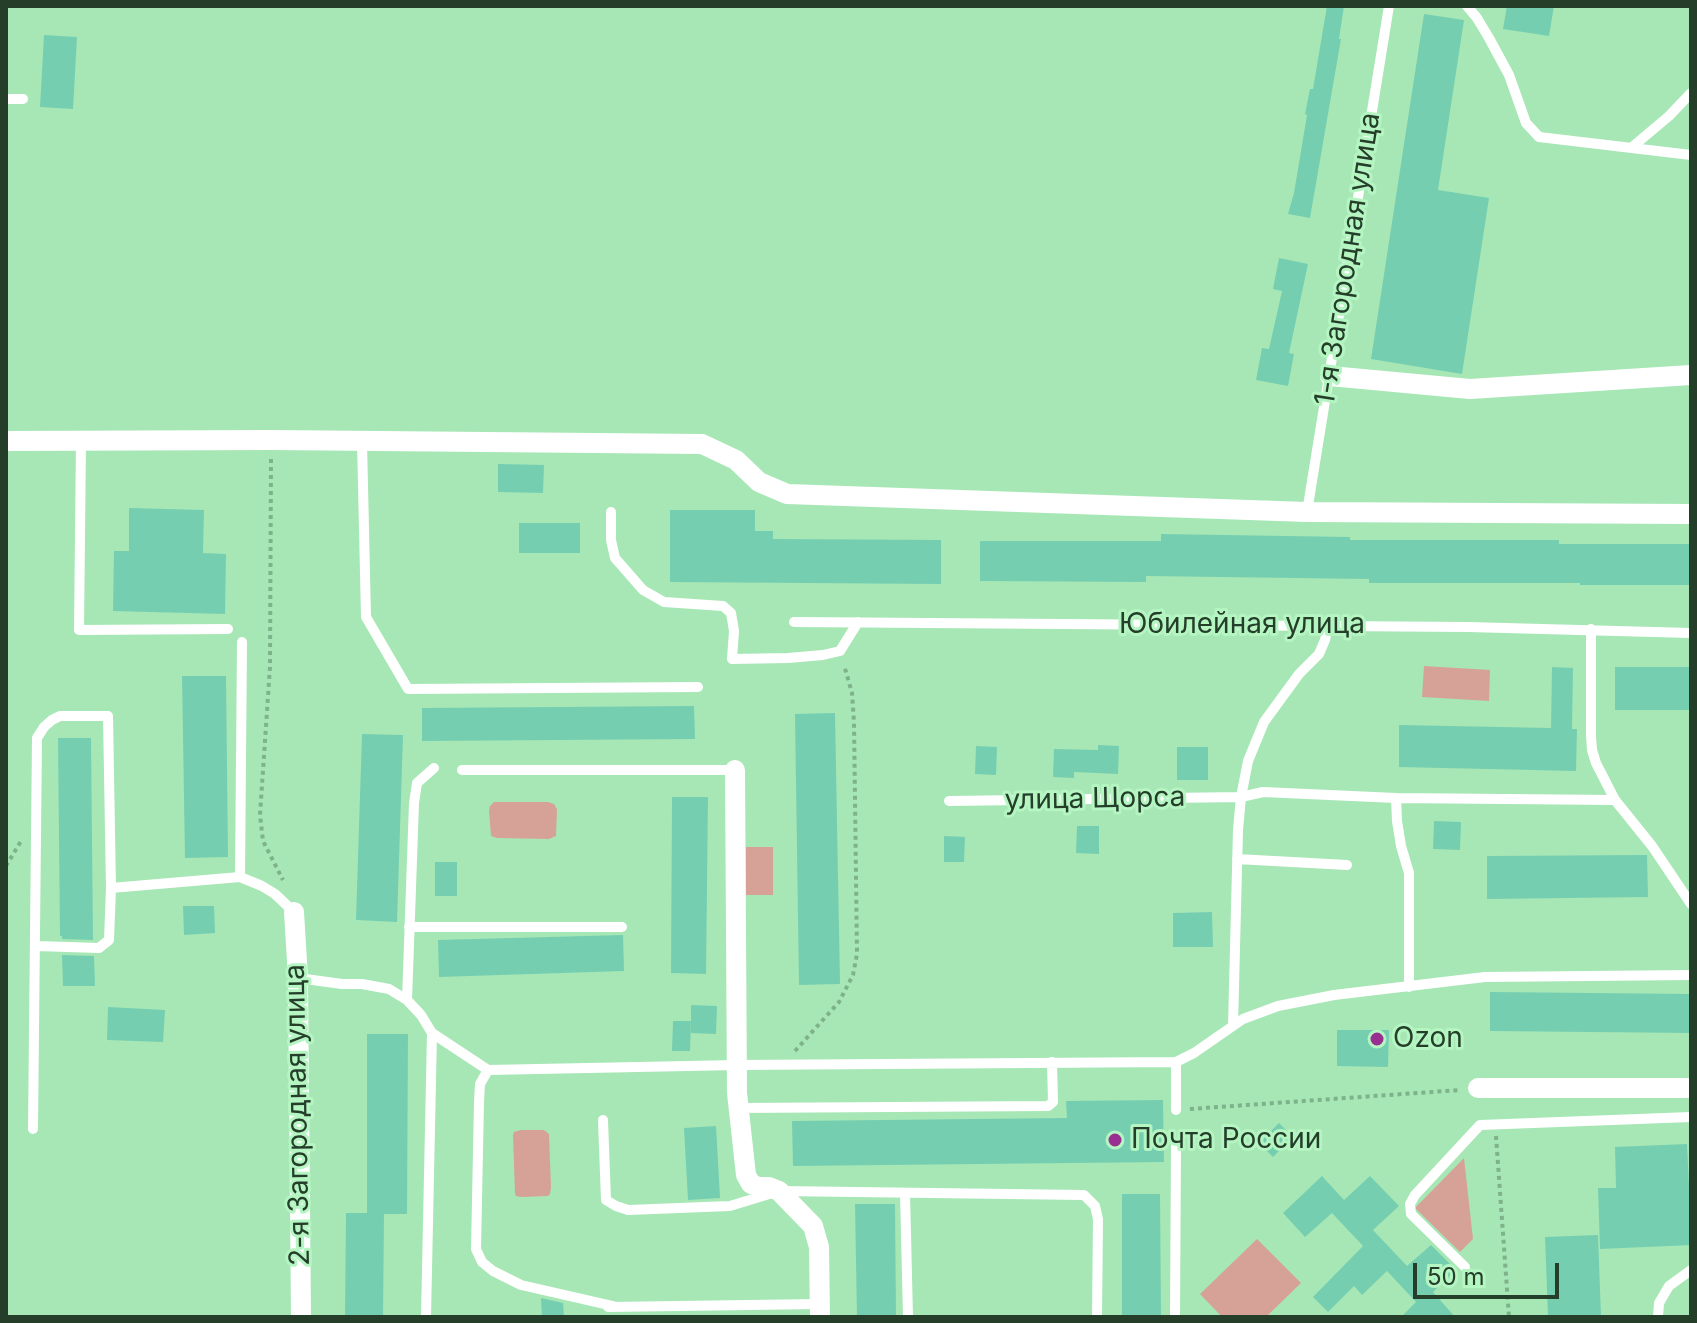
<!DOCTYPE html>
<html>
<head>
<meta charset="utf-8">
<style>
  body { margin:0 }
  #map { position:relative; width:1697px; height:1323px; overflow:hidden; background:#a7e7b5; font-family:Inter,sans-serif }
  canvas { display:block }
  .frame { position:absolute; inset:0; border:8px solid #243e2a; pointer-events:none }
  .scale { position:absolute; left:1413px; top:1263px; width:146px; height:36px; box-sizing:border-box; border:4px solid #243e2a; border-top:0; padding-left:10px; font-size:24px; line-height:28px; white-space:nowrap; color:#243e2a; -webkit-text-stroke:6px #b4f5c2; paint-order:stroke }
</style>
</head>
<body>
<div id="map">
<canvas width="1697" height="1323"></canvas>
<div class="frame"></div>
<div class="scale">50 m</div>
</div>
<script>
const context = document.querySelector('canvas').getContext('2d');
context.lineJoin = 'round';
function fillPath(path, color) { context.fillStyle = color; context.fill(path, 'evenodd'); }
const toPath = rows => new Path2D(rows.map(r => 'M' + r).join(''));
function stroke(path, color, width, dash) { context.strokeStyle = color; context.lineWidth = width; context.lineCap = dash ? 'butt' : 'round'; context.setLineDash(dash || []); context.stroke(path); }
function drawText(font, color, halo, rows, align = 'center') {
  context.font = font + ' Inter,sans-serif'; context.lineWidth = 6; context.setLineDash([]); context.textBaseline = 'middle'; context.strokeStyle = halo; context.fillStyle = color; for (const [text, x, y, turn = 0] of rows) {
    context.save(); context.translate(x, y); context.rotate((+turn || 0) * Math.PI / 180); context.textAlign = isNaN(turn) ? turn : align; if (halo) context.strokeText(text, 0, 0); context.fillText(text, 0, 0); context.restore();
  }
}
fillPath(toPath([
  [1424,666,1490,670,1489,701,1422,697],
  [494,802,548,802,554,804,557,809,556,836,549,839,497,838,491,836,489,810,490,806],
  [746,847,773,847,773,895,746,895],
  [521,1130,544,1130,549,1134,551,1187,550,1194,548,1196,521,1197,516,1196,515,1194,513,1135,514,1132],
  [1464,1158,1473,1239,1460,1252,1415,1208],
  [1257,1239,1301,1283,1266,1317,1222,1317,1200,1294]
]), '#d6a298');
fillPath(toPath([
  [1327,6,1344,6,1339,39,1341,39,1310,218,1288,214,1294,193,1307,115,1305,114,1310,89,1313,89],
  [1507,6,1554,6,1549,36,1503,29],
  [1424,14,1464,20,1438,190,1489,198,1462,374,1371,359],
  [44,35,77,37,73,109,40,107],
  [1279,258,1308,264,1289,353,1294,354,1288,386,1256,380,1262,348,1269,349,1282,291,1273,289],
  [498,464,544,465,543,493,498,492],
  [129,508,204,510,203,553,226,554,225,614,113,611,114,551,129,551],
  [670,510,755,510,755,531,773,531,773,539,941,540,941,584,670,582],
  [519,523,580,523,580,553,519,553],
  [1161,534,1350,537,1350,540,1559,540,1559,544,1691,544,1691,585,1580,585,1580,583,1369,583,1369,579,1146,576,1146,582,980,581,980,541,1161,541],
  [1552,667,1573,668,1572,729,1577,729,1576,771,1399,767,1399,725,1551,728],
  [1615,667,1691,667,1691,710,1615,710],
  [182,676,226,676,228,857,185,858],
  [694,706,695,739,422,741,422,708],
  [835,713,840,984,799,985,795,714],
  [362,734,403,735,397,922,356,920],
  [58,738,91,738,93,940,62,939,62,936,60,936],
  [1098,745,1119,746,1118,774,1074,772,1074,778,1053,777,1054,749,1098,750],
  [976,746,997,747,996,775,975,774],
  [1177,747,1208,747,1208,780,1177,780],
  [672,797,708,797,706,974,671,973],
  [1434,821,1461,822,1460,850,1433,849],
  [1077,826,1099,826,1099,854,1076,853],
  [944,836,965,837,964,862,944,862],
  [1647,855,1648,897,1487,899,1487,856],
  [435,862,457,862,457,896,435,896],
  [183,906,214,906,215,933,184,935],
  [1212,912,1213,947,1173,947,1173,913],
  [623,935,624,971,439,977,438,940],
  [62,955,94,956,95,986,63,986],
  [1490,992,1691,994,1691,1033,1490,1031],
  [691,1005,717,1006,716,1034,691,1033],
  [108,1007,165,1010,163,1042,107,1040],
  [673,1021,691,1021,690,1051,672,1051],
  [1337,1030,1389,1030,1388,1067,1337,1066],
  [367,1034,408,1034,407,1214,384,1214,383,1317,345,1317,346,1213,367,1213],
  [1163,1100,1164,1162,793,1166,792,1121,1067,1118,1066,1101],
  [1279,1123,1293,1137,1273,1157,1259,1143],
  [716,1126,720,1198,688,1200,684,1128],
  [1687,1144,1689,1185,1691,1185,1691,1245,1600,1249,1598,1188,1616,1188,1615,1147],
  [1322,1176,1344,1200,1370,1176,1399,1206,1373,1230,1407,1266,1431,1245,1456,1270,1433,1292,1455,1317,1401,1317,1416,1302,1387,1271,1362,1295,1354,1286,1328,1312,1313,1297,1363,1246,1332,1213,1305,1237,1283,1213],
  [1122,1194,1160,1194,1161,1317,1122,1317],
  [855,1204,895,1204,896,1317,857,1317],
  [1598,1235,1601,1317,1548,1317,1545,1237],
  [541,1298,563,1303,564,1317,542,1317]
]), '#76ceb1');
stroke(toPath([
  [271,459,270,667,260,815,263,841,283,880],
  [6,866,21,841],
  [795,1051,839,1002,853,975,857,954,854,722,852,693,844,665],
  [1190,1109,1460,1090],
  [1496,1136,1509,1317]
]), '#7eb28a', 4, [4, 4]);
stroke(toPath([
  [1467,6,1477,18,1489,38,1509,75,1526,123,1539,137,1691,155],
  [6,99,23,99],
  [1631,148,1669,116,1691,93],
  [81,440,79,630,228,629],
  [362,442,366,617,408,689,698,687],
  [611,512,611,540,615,558,643,590,664,602,723,606,731,613,734,631,732,659,788,658,823,655,840,651,858,622],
  [1307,512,1389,6],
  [794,622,1468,627,1691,633],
  [1591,629,1591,736,1592,750,1596,763,1615,800,1652,846,1691,904],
  [242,642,240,877,262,886,275,894,294,912],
  [462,770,735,770],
  [949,801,1241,797,1263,792,1396,798],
  [1237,859,1347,865],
  [111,888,240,877],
  [409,927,622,927],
  [298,978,342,984,362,984,389,989,407,1000,421,1015,432,1033,488,1070,737,1065,1176,1062,1194,1053,1243,1019,1278,1006,1334,995,1485,977,1691,975],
  [1409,987,1409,873,1401,846,1397,821,1396,798,1615,800],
  [407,1000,414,803,417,783,434,768],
  [1233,1026,1238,830,1241,797,1248,761,1264,722,1299,674,1319,654,1325,640,1328,626],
  [488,1070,480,1084,479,1102,476,1249,482,1262,493,1271,521,1285,613,1306],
  [738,1108,1048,1106,1053,1102,1052,1062],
  [1176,1110,1176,1062],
  [603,1120,606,1200,616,1206,628,1210,730,1206,779,1191,1084,1195,1095,1206,1098,1219,1097,1317],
  [33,1129,37,738,44,727,52,720,60,716,108,716,111,888,109,940,99,948,36,946],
  [905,1193,908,1317],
  [1465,1267,1411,1214,1410,1204,1415,1195,1480,1125,1691,1117],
  [608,1307,819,1304],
  [426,1317,432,1033],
  [1175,1317,1176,1146],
  [1658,1317,1659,1303,1669,1286,1691,1270]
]), '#fff', 10);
stroke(toPath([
  [1330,376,1470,389,1691,375],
  [6,441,271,440,702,444,736,460,759,482,787,494,1307,512,1691,514],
  [735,770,737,1093,746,1175,751,1184,759,1187,769,1187,779,1191,813,1226,819,1247,820,1317],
  [294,912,298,978,301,1317],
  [1478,1088,1691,1088]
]), '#fff', 20);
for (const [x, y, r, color] of [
  [1377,1039,8,"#992f91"],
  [1115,1140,8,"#992f91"]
]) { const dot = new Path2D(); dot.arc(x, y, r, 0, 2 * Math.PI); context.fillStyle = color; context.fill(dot); stroke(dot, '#b4f5c2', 3); }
drawText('28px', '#243e2a', '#b4f5c2', [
  ["1-я Загородная улица",1348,259,-81],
  ["Юбилейная улица",1242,625],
  ["улица Щорса",1095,799,-1],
  ["2-я Загородная улица",298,1115,-91]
]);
drawText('28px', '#243e2a', '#b4f5c2', [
  ["Ozon",1393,1039],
  ["Почта России",1131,1140]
], 'left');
</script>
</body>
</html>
